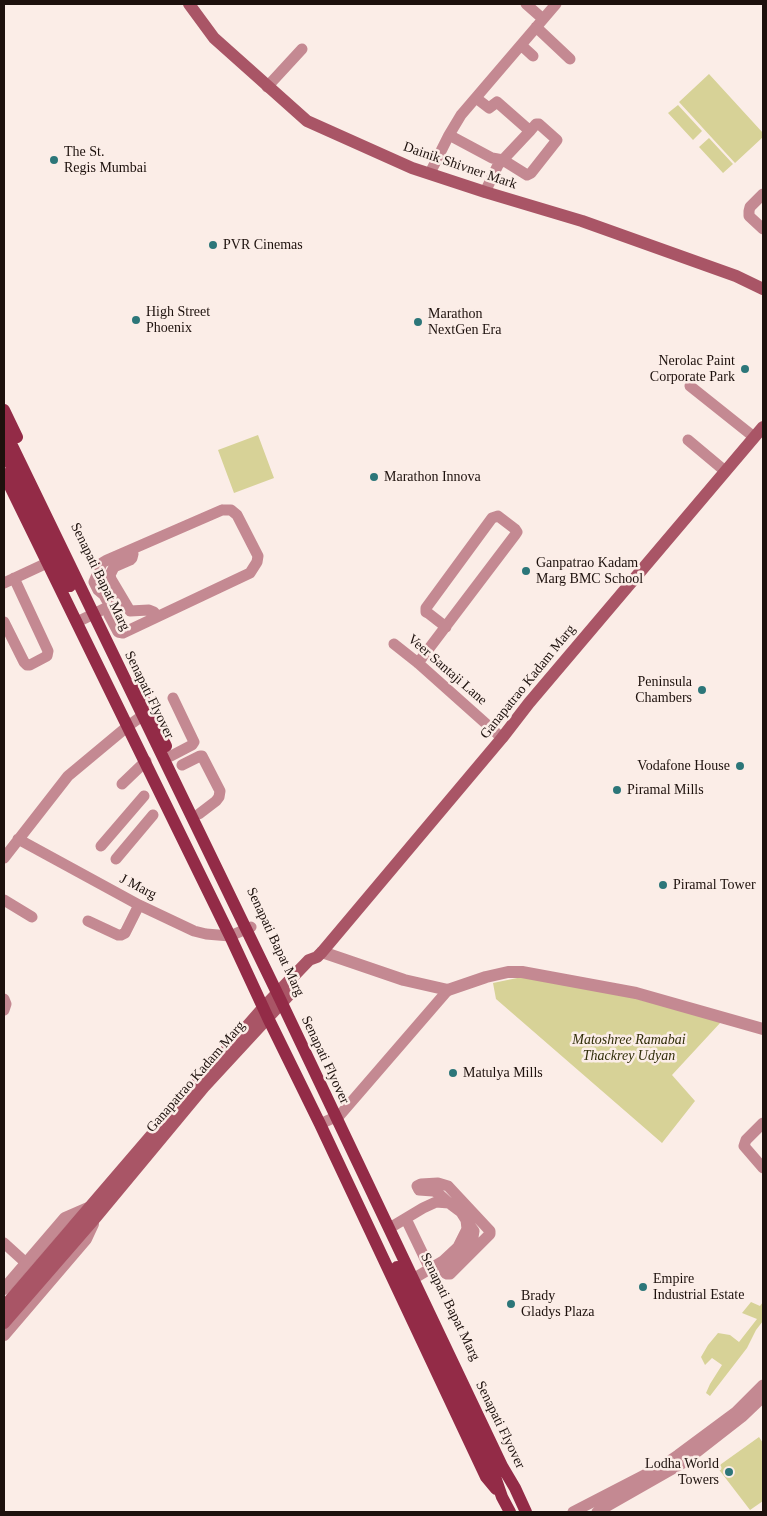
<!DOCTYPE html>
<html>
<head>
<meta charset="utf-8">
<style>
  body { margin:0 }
  #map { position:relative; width:767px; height:1516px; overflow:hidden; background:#fbede7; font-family:Georgia,serif }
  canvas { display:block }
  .frame { position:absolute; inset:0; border:5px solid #1d110d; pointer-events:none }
</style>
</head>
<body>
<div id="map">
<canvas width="767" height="1516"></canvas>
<div class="frame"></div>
</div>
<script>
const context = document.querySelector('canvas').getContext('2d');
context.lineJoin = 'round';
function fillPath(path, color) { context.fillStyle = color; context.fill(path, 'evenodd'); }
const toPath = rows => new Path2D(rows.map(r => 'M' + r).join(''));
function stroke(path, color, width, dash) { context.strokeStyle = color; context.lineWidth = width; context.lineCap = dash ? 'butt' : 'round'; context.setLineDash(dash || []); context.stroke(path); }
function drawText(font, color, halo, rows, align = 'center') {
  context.font = font + ' Georgia,serif'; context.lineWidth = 5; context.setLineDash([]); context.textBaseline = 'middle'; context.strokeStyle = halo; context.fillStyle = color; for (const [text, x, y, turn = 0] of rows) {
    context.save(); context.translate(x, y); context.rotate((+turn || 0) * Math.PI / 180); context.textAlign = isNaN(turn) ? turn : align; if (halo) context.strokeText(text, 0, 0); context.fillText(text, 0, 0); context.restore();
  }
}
fillPath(toPath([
  [709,74,763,133,763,137,735,163,679,102],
  [678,105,702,131,693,140,668,113],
  [709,138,733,164,723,173,699,147],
  [258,435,274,478,234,493,218,450],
  [522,977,579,983,721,1022,672,1075,695,1101,662,1143,496,999,493,983],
  [751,1302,760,1306,763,1302,763,1321,756,1330,747,1348,710,1396,706,1393,710,1384,722,1365,712,1358,705,1365,701,1357,708,1345,718,1333,730,1335,739,1342,757,1319,742,1313],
  [759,1437,763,1443,763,1501,750,1510,717,1467]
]), '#d7d297');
stroke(toPath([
  [526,4,543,19],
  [536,27,570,59],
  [521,45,533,56],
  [267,87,302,49],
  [476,98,489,108,497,102,530,131,498,165,485,192],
  [449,135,492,158,503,160,527,175,531,173,557,140,539,124,536,124,530,131],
  [430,173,449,135,461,115,556,4],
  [763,194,750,207,749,211,749,216,763,229],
  [690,386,754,437],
  [688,440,725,471],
  [222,510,231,510,237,515,258,556,257,562,250,573,123,633,118,632,109,615,110,606,104,595,98,590,94,582,102,563,107,560,222,510],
  [131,550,133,554,132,558,130,560,114,567,110,575,111,579,130,611,149,610,154,612,157,617],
  [4,583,47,563],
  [4,622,24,662,27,665,30,665,47,656,48,651,14,578],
  [77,622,110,606],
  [394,644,418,663,502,738],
  [418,663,515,535,517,532,515,529,498,516,492,518,426,608,426,612,428,613,446,627],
  [171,756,192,745,194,742,173,698],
  [182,765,200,756,202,756,220,791,219,797,216,801,199,814],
  [122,784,146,761],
  [18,839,139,905,194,931,206,934,230,936,251,927],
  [101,846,144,796],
  [4,858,68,776,128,726,149,711],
  [116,859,153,815],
  [4,900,32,917],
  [88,921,118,935,121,935,125,933,139,905],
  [4,999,6,1004,4,1010],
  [763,1123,746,1140,744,1146,763,1168],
  [320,1124,340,1115,448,990],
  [449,1203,438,1193,433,1191,419,1190,417,1186,421,1184,438,1183,448,1186,490,1231,490,1234,450,1274,447,1274,445,1273,444,1269,473,1237,474,1231,466,1220],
  [406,1219,430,1269],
  [393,1226,423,1208,436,1202,449,1203,461,1212,466,1220,467,1229,458,1247,443,1261,418,1276],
  [4,1243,26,1263],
  [573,1512,662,1466,678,1455,736,1412,763,1385],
  [597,1512,683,1463,742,1417,763,1397]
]), '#c48992', 11);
stroke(toPath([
  [322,952,404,980,448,990,486,977,508,972,522,972,636,993,763,1029],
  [4,1289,65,1218,88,1208],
  [4,1335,86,1239,93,1224]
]), '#c48992', 12);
stroke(toPath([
  [189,4,214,38,307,121,412,168,485,192,582,221,736,276,763,289],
  [4,1307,156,1130,263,1008,309,960,317,957,322,952,502,738,529,703,763,427],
  [4,1323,96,1217,204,1087,289,995]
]), '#a95566', 12);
stroke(toPath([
  [4,410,17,437],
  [4,429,280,999,502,1466,515,1488,526,1512],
  [4,451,70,586],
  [4,474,230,936,268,1018,320,1124,486,1477,496,1489],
  [136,683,166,746],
  [397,1267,493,1471,502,1497,510,1512]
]), '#932b47', 12);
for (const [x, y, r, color] of [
  [54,160,5,"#2c7679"],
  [213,245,5,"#2c7679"],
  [136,320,5,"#2c7679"],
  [418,322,5,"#2c7679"],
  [745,369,5,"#2c7679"],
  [374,477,5,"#2c7679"],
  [526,571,5,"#2c7679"],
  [702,690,5,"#2c7679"],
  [740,766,5,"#2c7679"],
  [617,790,5,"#2c7679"],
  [663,885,5,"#2c7679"],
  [453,1073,5,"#2c7679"],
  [643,1287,5,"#2c7679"],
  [511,1304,5,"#2c7679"],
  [729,1472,5,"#2c7679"]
]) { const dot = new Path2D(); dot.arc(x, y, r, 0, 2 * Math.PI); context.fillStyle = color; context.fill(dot); stroke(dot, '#fbede7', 2); }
drawText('14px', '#1d110d', '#fbede7', [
  ["The St.",64,152],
  ["Regis Mumbai",64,168],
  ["PVR Cinemas",223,245],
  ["High Street",146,312],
  ["Phoenix",146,328],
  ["Marathon",428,314],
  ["NextGen Era",428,330],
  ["Nerolac Paint",735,361,"right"],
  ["Corporate Park",735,377,"right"],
  ["Marathon Innova",384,477],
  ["Ganpatrao Kadam",536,563],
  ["Marg BMC School",536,579],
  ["Peninsula",692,682,"right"],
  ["Chambers",692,698,"right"],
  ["Vodafone House",730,766,"right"],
  ["Piramal Mills",627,790],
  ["Piramal Tower",673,885],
  ["Matulya Mills",463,1073],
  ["Empire",653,1279],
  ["Industrial Estate",653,1295],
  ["Brady",521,1296],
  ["Gladys Plaza",521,1312],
  ["Lodha World",719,1464,"right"],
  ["Towers",719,1480,"right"]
], 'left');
drawText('14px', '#1d110d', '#fbede7', [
  ["Dainik Shivner Mark",460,166,19],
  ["Senapati Bapat Marg",100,577,64],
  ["Veer Santaji Lane",447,670,41],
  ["Ganapatrao Kadam Marg",528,682,-51],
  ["Senapati Flyover",149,695,64],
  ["J Marg",138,887,27],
  ["Senapati Bapat Marg",275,942,65],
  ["Senapati Flyover",325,1060,65],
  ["Ganapatrao Kadam Marg",196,1077,-49],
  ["Senapati Bapat Marg",450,1307,64],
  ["Senapati Flyover",500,1425,64]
]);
drawText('italic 14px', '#312e09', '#fbede7', [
  ["Matoshree Ramabai",629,1040],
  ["Thackrey Udyan",629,1056]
]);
</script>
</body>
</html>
